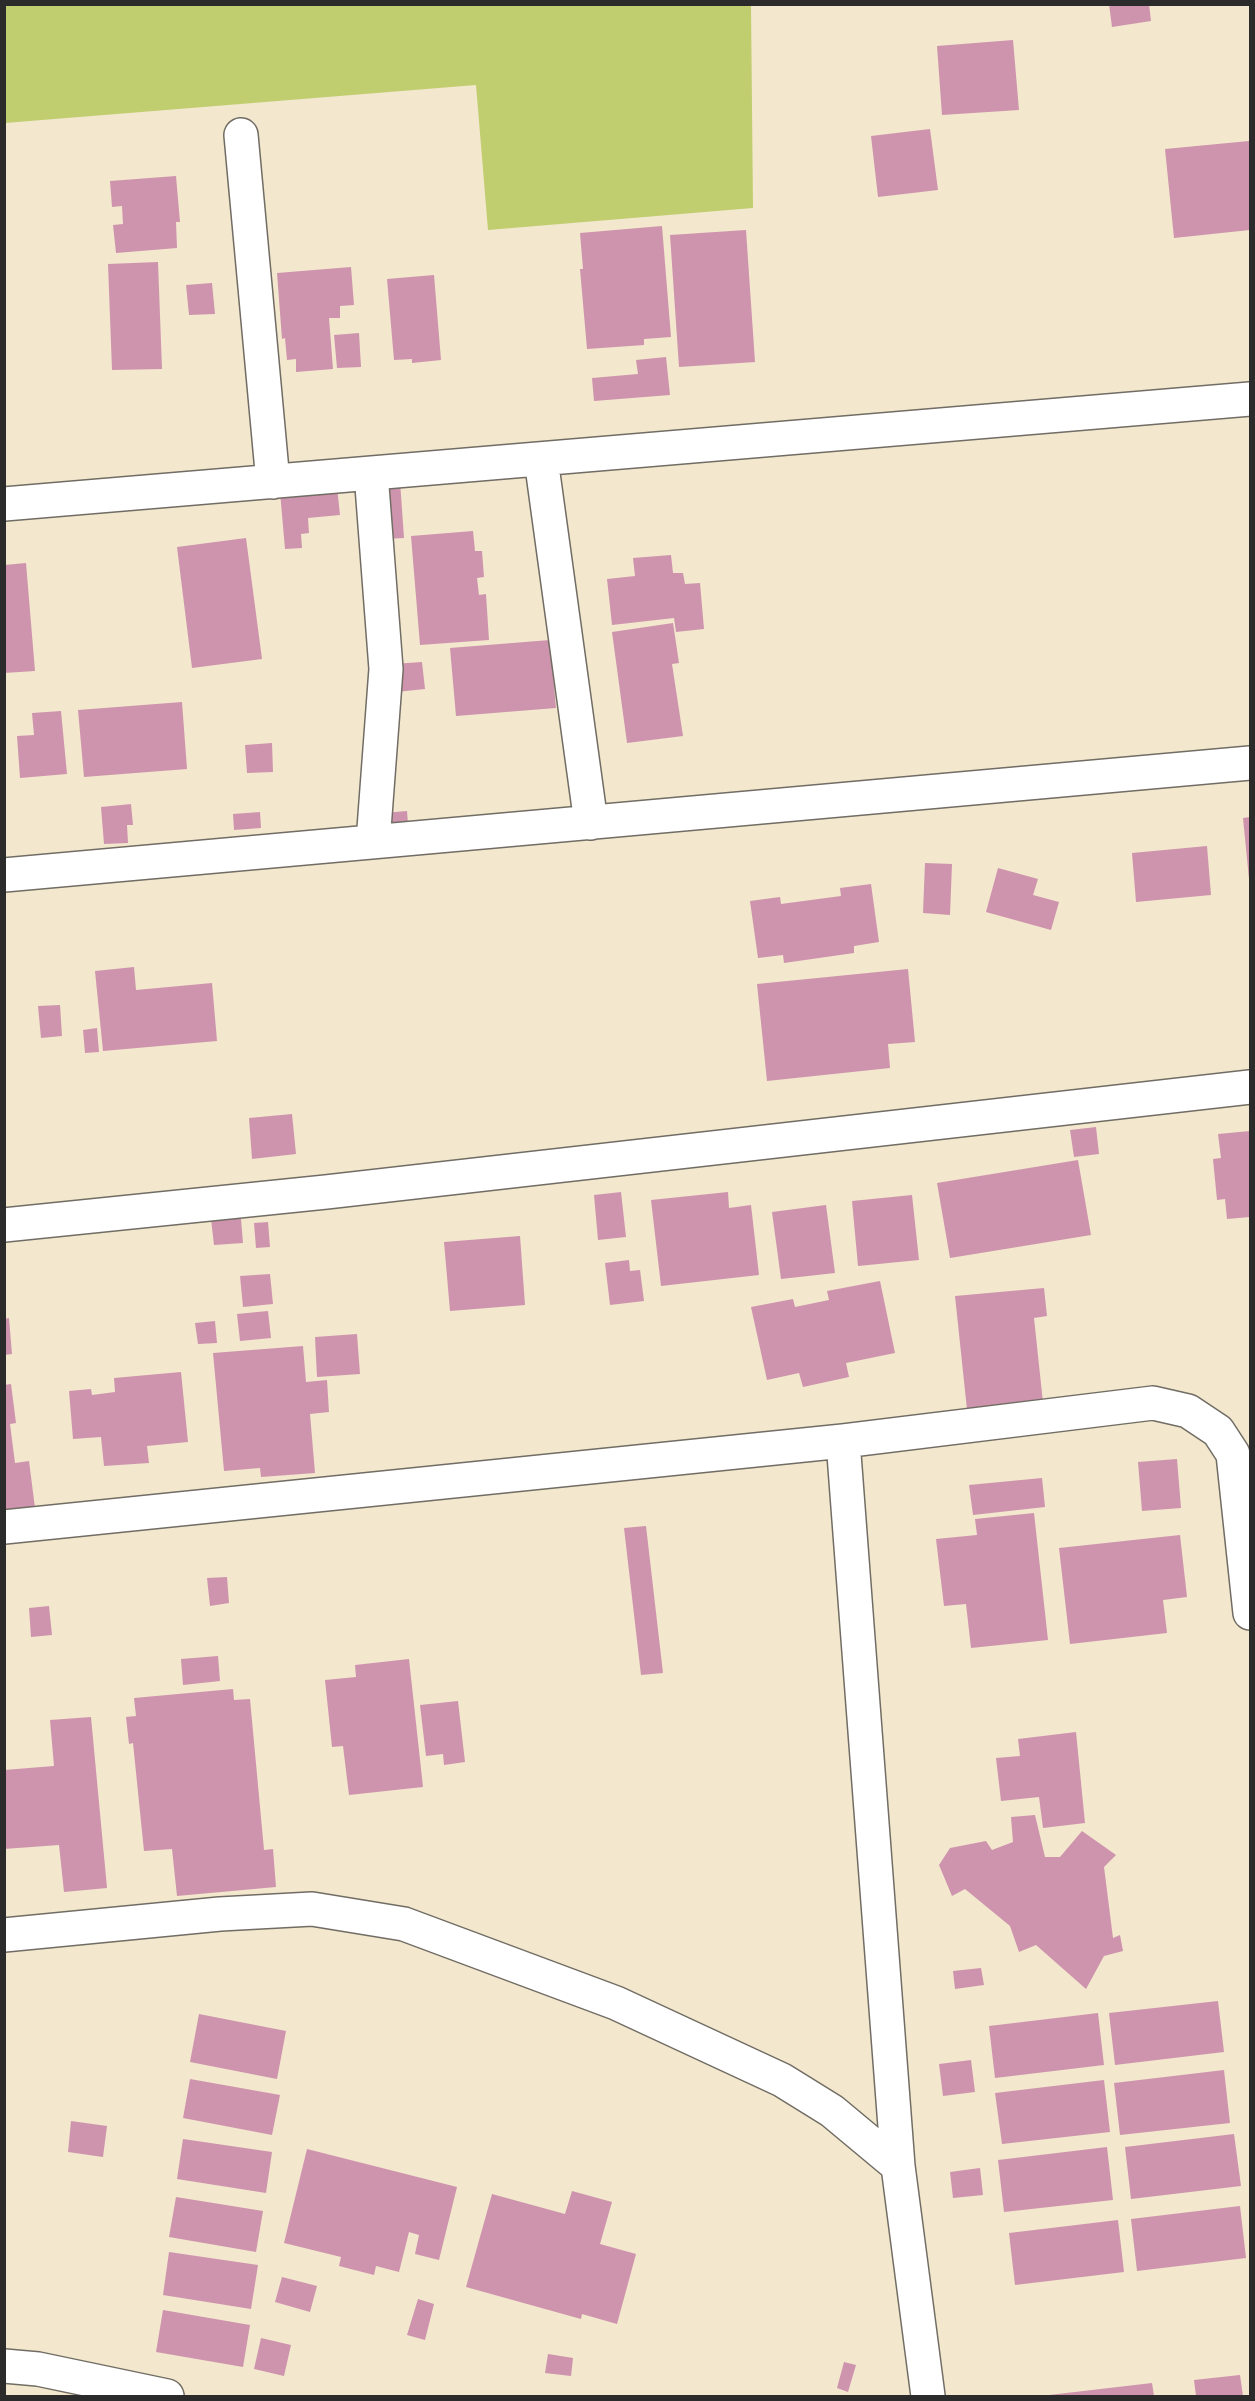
<!DOCTYPE html>
<html>
<head>
<meta charset="utf-8">
<style>
  body { margin:0 }
  #map { position:relative; width:1255px; height:2401px; overflow:hidden; background:#f3e7ce; font-family:Dekko,sans-serif }
  canvas { display:block }
  .frame { position:absolute; inset:0; border:6px solid #2b2b2b; pointer-events:none }
</style>
</head>
<body>
<div id="map">
<canvas width="1255" height="2401"></canvas>
<div class="frame"></div>
</div>
<script>
const context = document.querySelector('canvas').getContext('2d');
context.lineJoin = 'round';
function fillPath(path, color) { context.fillStyle = color; context.fill(path, 'evenodd'); }
const toPath = rows => new Path2D(rows.map(r => 'M' + r).join(''));
function stroke(path, color, width, dash) { context.strokeStyle = color; context.lineWidth = width; context.lineCap = dash ? 'butt' : 'round'; context.setLineDash(dash || []); context.stroke(path); }
fillPath(toPath([
  [5,4,751,5,753,208,488,230,476,85,5,123]
]), '#c1ce70');
fillPath(toPath([
  [1109,4,1149,4,1151,21,1112,27],
  [1013,40,1019,110,942,115,937,46],
  [930,129,938,190,878,197,871,136],
  [1249,141,1250,230,1174,238,1165,149],
  [176,176,180,222,176,222,177,248,116,253,113,225,123,224,122,206,112,207,110,181],
  [662,226,671,337,644,339,644,345,587,349,580,269,583,269,580,233],
  [746,230,755,362,679,367,670,235],
  [158,262,162,369,112,370,108,264],
  [351,267,354,305,340,306,340,318,329,318,333,369,296,372,296,359,287,360,285,338,282,339,277,273],
  [434,275,441,360,412,363,412,359,394,360,387,279],
  [212,283,215,314,189,315,186,285],
  [359,333,361,367,337,368,334,335],
  [666,357,670,395,594,401,592,378,638,374,636,360],
  [400,481,404,538,385,539,381,483],
  [337,487,340,515,308,518,309,533,301,534,302,548,285,549,280,492],
  [473,531,475,551,482,551,484,577,477,578,479,595,486,594,489,640,420,645,411,536],
  [246,538,262,659,192,668,177,547],
  [671,555,673,573,683,573,685,584,700,583,704,629,676,632,674,618,612,625,607,579,635,576,633,558],
  [26,563,35,671,4,673,4,565],
  [673,623,679,663,672,664,683,736,627,743,612,632],
  [550,640,556,708,456,716,450,648],
  [422,662,425,689,396,692,393,664],
  [182,702,187,769,84,777,78,710],
  [61,711,67,774,20,778,17,736,34,735,32,713],
  [272,743,273,772,247,773,245,745],
  [131,804,133,825,127,825,128,843,104,844,101,807],
  [407,811,408,824,385,826,384,813],
  [260,812,261,828,234,830,233,814],
  [1250,817,1250,878,1249,879,1243,818],
  [1207,846,1211,895,1136,902,1132,853],
  [925,863,952,864,950,915,923,913],
  [998,868,1038,879,1033,895,1059,902,1051,930,986,912],
  [871,884,879,942,854,946,854,953,784,963,783,955,758,958,750,901,780,897,781,904,841,896,840,888],
  [134,967,136,990,212,983,217,1041,103,1051,95,971],
  [908,969,915,1042,888,1044,890,1068,767,1081,757,984],
  [60,1005,62,1036,41,1038,38,1006],
  [97,1028,99,1052,85,1053,83,1030],
  [292,1114,296,1154,252,1159,249,1118],
  [1096,1127,1099,1154,1074,1157,1070,1130],
  [1250,1131,1250,1217,1227,1219,1225,1199,1217,1200,1213,1159,1221,1158,1218,1134],
  [1078,1160,1091,1235,950,1258,937,1183],
  [621,1192,626,1237,598,1240,594,1195],
  [728,1192,729,1208,751,1205,759,1275,661,1286,651,1200],
  [912,1195,919,1260,858,1266,852,1201],
  [826,1205,835,1273,781,1279,772,1212],
  [240,1207,243,1243,214,1245,210,1210],
  [268,1222,270,1247,256,1248,254,1223],
  [520,1236,525,1305,450,1311,444,1242],
  [629,1260,630,1271,640,1270,644,1301,610,1305,605,1263],
  [270,1274,273,1304,243,1307,240,1276],
  [880,1281,895,1353,846,1363,849,1377,803,1387,799,1373,767,1380,751,1307,793,1299,795,1307,829,1300,827,1291],
  [1044,1288,1047,1316,1034,1318,1044,1412,968,1419,955,1296],
  [268,1311,271,1338,240,1341,237,1314],
  [9,1318,12,1354,4,1355,4,1319],
  [215,1321,217,1343,198,1344,195,1323],
  [357,1334,360,1374,317,1377,315,1337],
  [303,1346,306,1382,327,1380,329,1412,310,1414,315,1473,261,1477,260,1468,224,1471,213,1353],
  [181,1372,188,1442,147,1446,149,1463,104,1466,101,1437,73,1439,69,1391,91,1389,92,1395,115,1392,114,1378],
  [11,1384,16,1423,10,1424,15,1463,29,1461,35,1508,4,1513,4,1385],
  [1177,1459,1181,1508,1142,1511,1138,1462],
  [1042,1478,1045,1507,973,1515,969,1485],
  [1034,1513,1048,1640,971,1648,966,1604,944,1606,936,1539,977,1535,975,1519],
  [646,1526,663,1673,641,1675,624,1528],
  [1180,1535,1187,1597,1163,1600,1167,1633,1070,1644,1059,1548],
  [227,1577,229,1603,210,1606,207,1578],
  [49,1606,52,1635,31,1637,29,1608],
  [218,1656,220,1681,183,1685,181,1659],
  [409,1659,423,1787,349,1795,343,1746,332,1747,325,1680,356,1677,355,1665],
  [233,1689,234,1700,250,1699,264,1850,273,1849,276,1887,177,1896,172,1849,144,1851,133,1743,129,1744,126,1717,136,1716,134,1698],
  [458,1701,465,1762,444,1765,443,1754,426,1756,420,1705],
  [91,1717,107,1888,64,1892,59,1845,4,1849,4,1770,54,1766,50,1720],
  [1076,1732,1085,1823,1043,1828,1039,1797,1001,1801,996,1758,1020,1756,1018,1739],
  [1035,1815,1045,1857,1060,1857,1082,1831,1116,1855,1104,1867,1113,1938,1120,1935,1123,1951,1104,1956,1086,1989,1036,1945,1019,1952,1010,1926,965,1889,952,1896,939,1865,950,1848,986,1841,992,1850,1013,1842,1011,1817],
  [981,1968,984,1985,955,1989,953,1971],
  [1218,2001,1224,2052,1115,2065,1109,2013],
  [1098,2013,1104,2065,995,2078,989,2026],
  [199,2014,286,2031,277,2079,190,2062],
  [971,2060,975,2092,943,2096,939,2064],
  [1224,2070,1230,2123,1120,2135,1114,2083],
  [190,2079,280,2095,272,2135,183,2118],
  [1104,2080,1110,2132,1002,2144,995,2093],
  [71,2121,107,2126,103,2157,68,2152],
  [1234,2134,1241,2186,1131,2199,1125,2147],
  [183,2139,272,2152,266,2193,177,2179],
  [1107,2147,1113,2200,1004,2212,998,2160],
  [307,2149,457,2187,439,2260,415,2254,419,2235,409,2232,399,2272,376,2266,374,2275,339,2266,341,2257,284,2243],
  [980,2168,983,2195,953,2198,950,2172],
  [572,2191,612,2202,600,2244,636,2254,617,2324,582,2314,581,2319,466,2287,492,2194,565,2214],
  [176,2197,263,2211,256,2252,169,2237],
  [1240,2206,1246,2258,1137,2271,1131,2219],
  [1118,2220,1124,2272,1015,2285,1009,2233],
  [169,2252,258,2265,251,2309,163,2295],
  [282,2277,317,2286,310,2312,275,2302],
  [418,2299,434,2304,425,2340,407,2335],
  [163,2310,250,2325,243,2367,156,2352],
  [261,2338,291,2345,284,2376,254,2369],
  [548,2354,573,2358,571,2376,545,2373],
  [844,2362,856,2365,848,2392,837,2388],
  [1240,2375,1243,2396,1196,2396,1194,2380],
  [1152,2383,1154,2396,1049,2396,1049,2395]
]), '#ce94ad');
const street = toPath([
  [241,135,273,482],
  [541,459,591,823],
  [371,473,386,669,373,842],
  [4,504,1250,399],
  [4,875,1250,763],
  [4,1225,326,1192,1250,1087],
  [843,1441,898,2166,928,2396],
  [4,1527,843,1441,1153,1403,1188,1411,1218,1431,1233,1454,1250,1613],
  [4,1935,220,1914,312,1909,404,1924,616,2003,782,2080,832,2111,898,2166],
  [4,2366,38,2369,167,2396]
]);
stroke(street, '#716d64', 36);
stroke(street, '#fff', 33);
</script>
</body>
</html>
